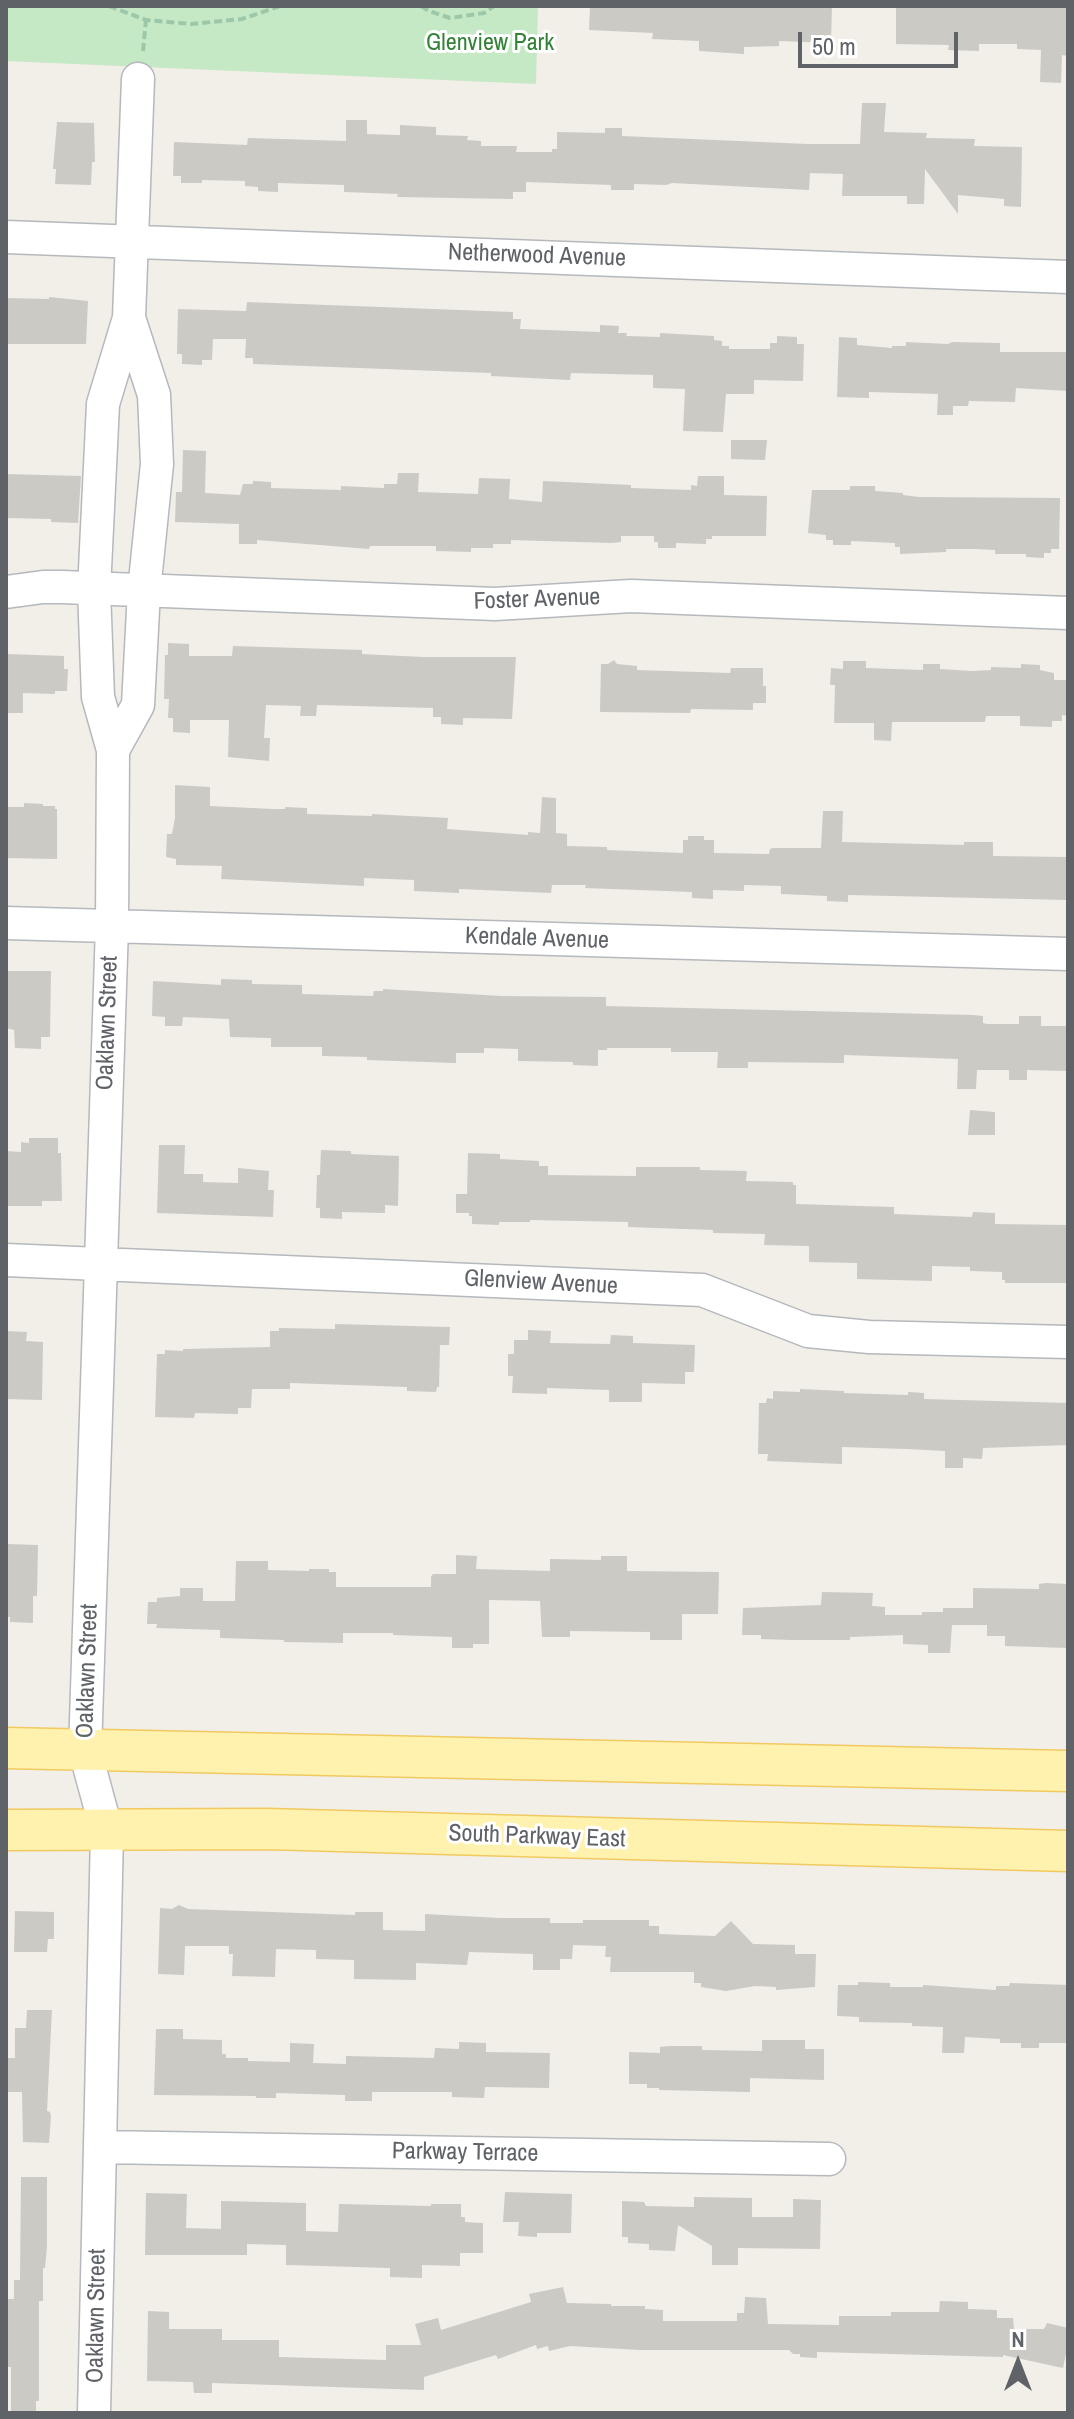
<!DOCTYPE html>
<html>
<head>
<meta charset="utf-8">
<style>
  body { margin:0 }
  #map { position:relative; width:1074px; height:2419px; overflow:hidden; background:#f1efe8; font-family:"Archivo Narrow",sans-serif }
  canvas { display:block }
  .frame { position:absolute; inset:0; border:8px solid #5f6368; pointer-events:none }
  .north { position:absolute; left:978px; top:2323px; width:80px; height:80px; -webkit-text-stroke:6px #fff; paint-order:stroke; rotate:0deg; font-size:22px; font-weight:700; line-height:32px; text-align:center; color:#5f6368 }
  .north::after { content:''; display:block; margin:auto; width:28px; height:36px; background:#5f6368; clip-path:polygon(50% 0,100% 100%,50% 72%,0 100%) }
  .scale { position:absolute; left:798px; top:32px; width:160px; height:36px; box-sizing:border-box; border:4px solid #5f6368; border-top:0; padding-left:10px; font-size:24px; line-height:28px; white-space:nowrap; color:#5f6368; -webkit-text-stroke:6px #fff; paint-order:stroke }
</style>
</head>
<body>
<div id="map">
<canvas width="1074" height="2419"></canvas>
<div class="frame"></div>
<div class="north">N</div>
<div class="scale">50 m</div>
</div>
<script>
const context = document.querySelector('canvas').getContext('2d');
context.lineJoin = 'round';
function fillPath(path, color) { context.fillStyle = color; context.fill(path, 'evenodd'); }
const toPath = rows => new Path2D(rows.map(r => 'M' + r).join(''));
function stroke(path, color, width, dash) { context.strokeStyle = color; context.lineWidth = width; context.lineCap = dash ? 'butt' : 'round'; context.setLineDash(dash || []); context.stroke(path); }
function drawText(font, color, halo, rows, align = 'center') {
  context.font = font + ' "Archivo Narrow",sans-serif'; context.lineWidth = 6; context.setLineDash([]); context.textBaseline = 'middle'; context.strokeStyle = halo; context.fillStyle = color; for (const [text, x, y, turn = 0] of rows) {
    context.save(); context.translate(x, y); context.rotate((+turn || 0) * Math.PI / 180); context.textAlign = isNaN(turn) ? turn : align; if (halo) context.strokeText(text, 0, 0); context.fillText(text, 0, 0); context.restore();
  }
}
fillPath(toPath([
  [6,6,538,6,536,84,6,61]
]), '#c5e8c5');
fillPath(toPath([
  [590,6,832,6,831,43,779,41,779,46,744,47,744,54,699,51,699,41,652,39,653,33,589,30],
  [896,6,1068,6,1068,56,1062,55,1061,83,1040,82,1041,50,1017,49,1017,44,979,44,979,51,948,50,949,45,896,44],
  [862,103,886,103,884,132,927,133,926,138,975,139,974,146,1022,147,1021,207,1004,206,1004,199,958,195,958,214,925,169,924,204,907,204,907,196,842,196,843,174,810,173,809,190,672,183,666,185,634,184,634,190,611,190,611,185,526,182,526,192,513,192,513,199,397,197,398,194,344,192,344,185,278,183,278,192,258,191,258,187,245,186,245,181,202,180,202,183,181,183,181,176,173,176,174,142,247,145,248,138,346,141,346,120,367,120,367,134,400,135,400,125,436,127,436,135,468,136,467,140,481,141,481,146,517,146,516,152,552,152,552,149,557,149,557,132,605,133,605,128,622,128,622,136,808,144,860,144],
  [57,122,94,123,95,162,92,162,91,185,55,184,56,169,53,169],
  [49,297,88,301,86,344,6,344,6,298,49,299],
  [247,302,513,312,513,319,521,319,520,329,600,332,600,325,619,326,618,333,627,333,626,336,660,337,660,333,714,336,714,340,722,341,722,346,729,346,729,349,770,349,770,343,777,343,777,336,797,337,797,344,804,344,803,381,754,380,754,394,726,394,723,432,683,431,685,389,653,388,653,375,571,373,570,380,491,376,491,373,253,364,253,358,245,358,246,339,213,339,212,360,202,360,202,365,182,364,182,354,177,354,178,309,246,311],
  [839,337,857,338,857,345,892,348,892,346,906,346,906,342,948,344,952,342,1000,343,1000,352,1068,352,1068,391,1016,388,1015,402,969,401,968,406,953,406,953,415,937,415,938,394,869,392,869,398,837,397],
  [731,440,767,440,765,460,731,459],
  [183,450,206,451,205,493,240,495,243,484,253,484,253,481,271,482,271,488,341,490,341,486,384,488,384,484,397,484,398,473,419,473,418,492,478,494,479,478,510,479,509,499,542,502,543,481,631,485,631,488,691,490,691,485,697,486,698,476,724,476,724,495,767,496,766,536,712,536,712,539,706,539,706,544,676,543,676,548,658,548,658,542,654,542,654,536,621,536,621,542,611,543,511,540,511,544,493,544,493,548,471,548,471,552,436,551,436,546,370,546,369,549,257,540,257,544,239,544,239,524,175,522,176,492,182,492],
  [6,474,81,476,78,523,51,522,51,519,6,518],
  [850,486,875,486,875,491,903,493,903,495,919,497,1060,498,1059,549,1051,549,1051,553,1044,553,1044,558,1026,557,1026,554,995,554,995,550,975,549,946,549,946,552,900,554,900,547,895,547,895,543,851,541,851,545,833,545,833,540,826,540,826,535,808,533,812,490,850,490],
  [168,643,189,644,189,656,232,656,233,646,362,650,362,654,423,657,516,657,512,719,463,718,463,725,441,724,441,717,433,717,433,708,317,705,316,716,300,716,301,706,266,705,264,738,270,738,269,761,228,757,229,720,190,720,190,733,173,732,173,718,168,718,169,699,164,699,165,655,168,655],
  [7,654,64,656,64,669,68,669,67,691,55,691,55,694,23,693,23,713,6,713],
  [614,660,617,664,637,666,637,670,730,673,731,668,763,668,763,686,766,686,766,703,753,703,753,710,691,709,690,713,600,712,601,664,608,664],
  [843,661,866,661,866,668,923,670,923,664,940,664,940,669,972,671,991,670,991,667,1021,668,1021,664,1040,665,1040,670,1054,673,1054,680,1068,680,1068,716,1062,715,1062,721,1052,721,1052,727,1020,726,1020,716,986,716,985,722,892,722,891,741,874,740,874,723,834,723,835,685,830,685,831,668,843,669],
  [175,785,210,787,210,806,273,809,285,809,285,807,307,808,307,814,372,816,372,814,448,818,447,829,528,835,528,832,540,833,542,797,556,798,556,833,567,834,567,846,607,847,607,850,683,853,683,840,688,840,688,836,704,836,704,840,714,840,714,853,769,854,770,849,773,848,821,848,823,811,843,811,842,842,964,845,964,842,993,842,993,856,1068,857,1068,900,848,895,848,902,827,901,827,896,781,894,781,886,744,885,744,891,713,890,713,899,692,898,692,892,585,888,586,885,552,885,551,893,459,889,459,893,414,891,414,880,364,878,364,886,221,879,222,866,176,865,176,859,166,857,167,834,172,834,175,818],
  [24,803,43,804,43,806,55,806,55,809,57,809,57,859,6,858,6,807,24,807],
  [6,971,51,971,50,1037,41,1037,41,1049,15,1048,14,1030,6,1028],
  [221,979,252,980,252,984,302,985,302,994,373,996,374,991,383,991,383,989,501,996,606,997,606,1006,973,1015,983,1016,983,1023,987,1024,1019,1024,1019,1016,1041,1016,1041,1026,1068,1026,1068,1071,1027,1070,1027,1080,1009,1080,1009,1070,977,1070,976,1089,957,1089,958,1059,844,1055,844,1063,748,1062,748,1068,717,1068,718,1052,671,1052,671,1048,607,1048,607,1050,598,1050,598,1066,573,1065,573,1062,518,1061,518,1049,484,1048,484,1053,456,1053,456,1063,367,1060,367,1057,322,1056,322,1047,271,1047,271,1038,230,1037,229,1019,183,1017,182,1026,165,1026,165,1017,152,1016,153,981,221,985],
  [970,1110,995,1112,995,1135,968,1135],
  [29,1138,58,1138,58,1153,61,1153,62,1201,42,1201,42,1206,6,1206,6,1151,21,1152,21,1142,29,1143],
  [159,1145,185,1145,184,1174,203,1174,203,1182,238,1183,238,1168,269,1171,268,1190,274,1190,273,1217,157,1213],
  [321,1150,351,1151,351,1154,399,1156,398,1206,385,1205,385,1213,342,1212,342,1219,320,1218,320,1208,316,1208,317,1175,320,1175],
  [468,1153,500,1154,500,1159,539,1161,539,1166,548,1166,548,1175,636,1176,636,1167,700,1167,700,1170,747,1171,746,1181,793,1182,793,1185,796,1185,796,1204,894,1207,894,1214,972,1217,973,1212,995,1213,995,1224,1068,1225,1068,1280,1067,1283,1005,1283,1005,1280,1002,1280,1002,1272,970,1271,970,1267,932,1266,932,1281,857,1279,857,1263,809,1262,809,1246,764,1245,765,1234,713,1233,713,1230,628,1227,628,1222,530,1220,530,1222,499,1222,499,1225,472,1224,472,1216,469,1216,469,1213,456,1213,456,1194,467,1194],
  [335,1324,450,1327,449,1345,440,1345,439,1387,437,1387,436,1392,407,1391,407,1387,290,1383,290,1389,252,1389,251,1408,238,1408,238,1414,195,1413,194,1418,155,1417,157,1354,165,1354,165,1350,183,1351,183,1349,270,1347,270,1331,279,1331,279,1328,335,1329],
  [528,1330,551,1331,550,1343,610,1344,611,1335,633,1336,633,1343,695,1345,694,1372,685,1372,685,1384,642,1383,642,1402,609,1402,609,1390,547,1388,547,1394,512,1393,513,1376,508,1376,508,1354,514,1354,514,1340,528,1340],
  [7,1331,27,1332,26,1341,43,1342,42,1400,6,1399],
  [800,1389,844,1391,844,1393,908,1395,908,1392,924,1393,924,1399,1068,1403,1068,1445,983,1448,982,1459,963,1458,963,1468,945,1468,945,1451,906,1449,842,1447,842,1464,767,1461,768,1454,758,1454,759,1403,766,1403,767,1398,773,1399,773,1391,800,1392],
  [8,1544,38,1545,37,1596,33,1596,33,1623,10,1622,10,1617,6,1617],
  [456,1555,477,1556,476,1569,550,1571,550,1559,601,1560,601,1556,627,1556,627,1571,719,1572,718,1614,682,1614,682,1640,650,1640,650,1632,570,1631,570,1637,542,1637,540,1601,489,1600,489,1644,473,1644,473,1648,452,1648,452,1637,393,1635,393,1633,343,1633,343,1643,284,1642,284,1640,220,1638,220,1630,156,1628,157,1624,147,1624,148,1602,157,1602,157,1598,180,1596,180,1588,203,1588,203,1601,235,1601,236,1561,268,1561,268,1570,309,1571,309,1569,329,1569,329,1572,336,1572,336,1587,431,1587,431,1577,433,1574,456,1574],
  [1046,1583,1068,1584,1068,1648,1005,1646,1005,1636,987,1636,987,1625,952,1625,950,1653,928,1653,928,1645,903,1644,903,1635,850,1637,850,1640,791,1640,761,1639,761,1635,742,1635,743,1608,821,1605,822,1592,873,1593,872,1606,885,1607,885,1615,922,1615,922,1612,943,1612,943,1608,973,1608,973,1588,1039,1589,1039,1584],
  [179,1905,188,1909,355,1915,355,1912,383,1912,383,1930,425,1931,425,1914,500,1918,550,1918,550,1923,583,1923,583,1920,649,1920,649,1926,659,1926,659,1934,715,1936,731,1921,753,1944,795,1945,795,1954,816,1954,815,1987,776,1990,776,1987,755,1986,726,1991,701,1987,701,1983,694,1983,694,1972,610,1972,611,1957,605,1957,606,1946,573,1945,572,1959,560,1959,560,1970,533,1970,533,1954,469,1952,467,1965,416,1963,416,1980,354,1979,354,1960,316,1959,316,1950,276,1949,275,1977,232,1976,233,1954,229,1954,229,1946,185,1946,184,1975,158,1974,160,1908,172,1909],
  [15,1911,54,1912,54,1939,48,1939,47,1952,14,1952],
  [858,1982,890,1983,890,1987,923,1987,923,1985,996,1990,996,1986,1009,1986,1010,1983,1068,1985,1068,2043,1039,2043,1039,2048,1021,2048,1021,2043,1000,2043,1000,2039,965,2037,964,2053,942,2053,943,2027,912,2026,912,2023,859,2022,859,2017,837,2016,838,1985,858,1985],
  [27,2010,52,2010,47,2111,50,2112,51,2116,49,2143,23,2142,22,2092,6,2092,6,2058,15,2058,15,2028,26,2028],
  [156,2029,183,2029,183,2039,222,2040,222,2054,226,2054,226,2058,248,2058,248,2061,290,2062,290,2043,314,2044,313,2063,346,2064,346,2056,434,2058,435,2048,459,2049,459,2042,486,2043,486,2052,550,2053,549,2088,485,2087,484,2098,452,2097,452,2092,372,2092,372,2101,345,2101,345,2095,276,2093,276,2098,256,2098,256,2096,154,2095],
  [762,2040,805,2040,805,2049,824,2049,824,2080,750,2078,750,2092,659,2090,659,2088,647,2088,647,2084,629,2084,629,2052,660,2053,660,2047,669,2046,702,2046,702,2050,762,2051],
  [21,2177,47,2177,47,2246,45,2268,43,2268,43,2301,39,2301,39,2401,36,2401,36,2413,11,2413,11,2367,6,2367,6,2299,14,2299,14,2280,20,2280],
  [505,2192,572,2194,571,2233,537,2233,537,2237,518,2236,519,2222,503,2222],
  [146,2193,187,2194,186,2228,221,2229,221,2201,306,2203,306,2231,338,2232,339,2204,431,2206,431,2204,461,2204,461,2217,465,2217,465,2222,483,2223,483,2253,460,2253,460,2266,422,2265,422,2278,390,2277,390,2268,286,2265,286,2245,247,2244,247,2255,145,2255],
  [694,2197,752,2198,752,2217,793,2217,793,2199,821,2200,820,2249,738,2248,738,2265,712,2265,712,2246,678,2225,675,2251,649,2250,649,2244,628,2243,628,2237,622,2237,622,2201,644,2202,646,2206,694,2207],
  [563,2287,567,2303,611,2304,611,2306,645,2306,645,2309,663,2310,663,2321,737,2321,737,2313,744,2313,745,2297,766,2298,768,2324,839,2325,839,2316,891,2316,891,2312,939,2312,940,2301,968,2302,968,2309,997,2310,997,2318,1013,2318,1014,2329,1044,2329,1047,2323,1068,2328,1068,2344,1063,2368,1003,2355,1003,2357,817,2352,817,2358,800,2357,800,2354,793,2354,789,2350,640,2350,570,2346,549,2351,548,2346,537,2349,536,2345,498,2359,496,2355,424,2377,424,2390,212,2383,212,2393,194,2393,193,2382,147,2381,148,2311,169,2312,169,2329,222,2329,222,2340,279,2340,279,2357,386,2360,386,2345,421,2345,415,2324,438,2318,441,2330,531,2302,529,2294]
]), '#cccac5');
const minor = toPath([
  [6,237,1068,277],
  [6,592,43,587,62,587,495,604,631,596,1068,613],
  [113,750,138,705,144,591,157,464,154,395,129,318],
  [6,923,1068,954],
  [6,1260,702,1290,808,1331,869,1337,1068,1342],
  [100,2147,829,2159],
  [94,2413,107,1832,85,1751,112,926,113,750,98,697,94,590,103,404,129,318,138,79]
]);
const major = toPath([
  [6,1748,1068,1771],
  [6,1830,267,1829,1068,1851]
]);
stroke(minor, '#b5b8bc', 35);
stroke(major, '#f2c960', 43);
stroke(toPath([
  [109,6,146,20,191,24,242,19,280,6],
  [421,6,429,11,450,18,484,13,494,6],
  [143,51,146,20]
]), '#9cc7a9', 4, [8, 4]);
stroke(minor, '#fff', 32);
stroke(major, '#fff2af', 40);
drawText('24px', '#348238', '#fff', [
  ["Glenview Park",490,44]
]);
drawText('24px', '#5f6368', '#fff', [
  ["Netherwood Avenue",537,256,2],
  ["Foster Avenue",537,600,-2],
  ["Kendale Avenue",537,939,2],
  ["Oaklawn Street",108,1023,-88],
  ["Glenview Avenue",541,1283,3],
  ["Oaklawn Street",88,1671,-88],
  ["South Parkway East",537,1837,2],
  ["Parkway Terrace",465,2153,1],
  ["Oaklawn Street",97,2316,-89]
]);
</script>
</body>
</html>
